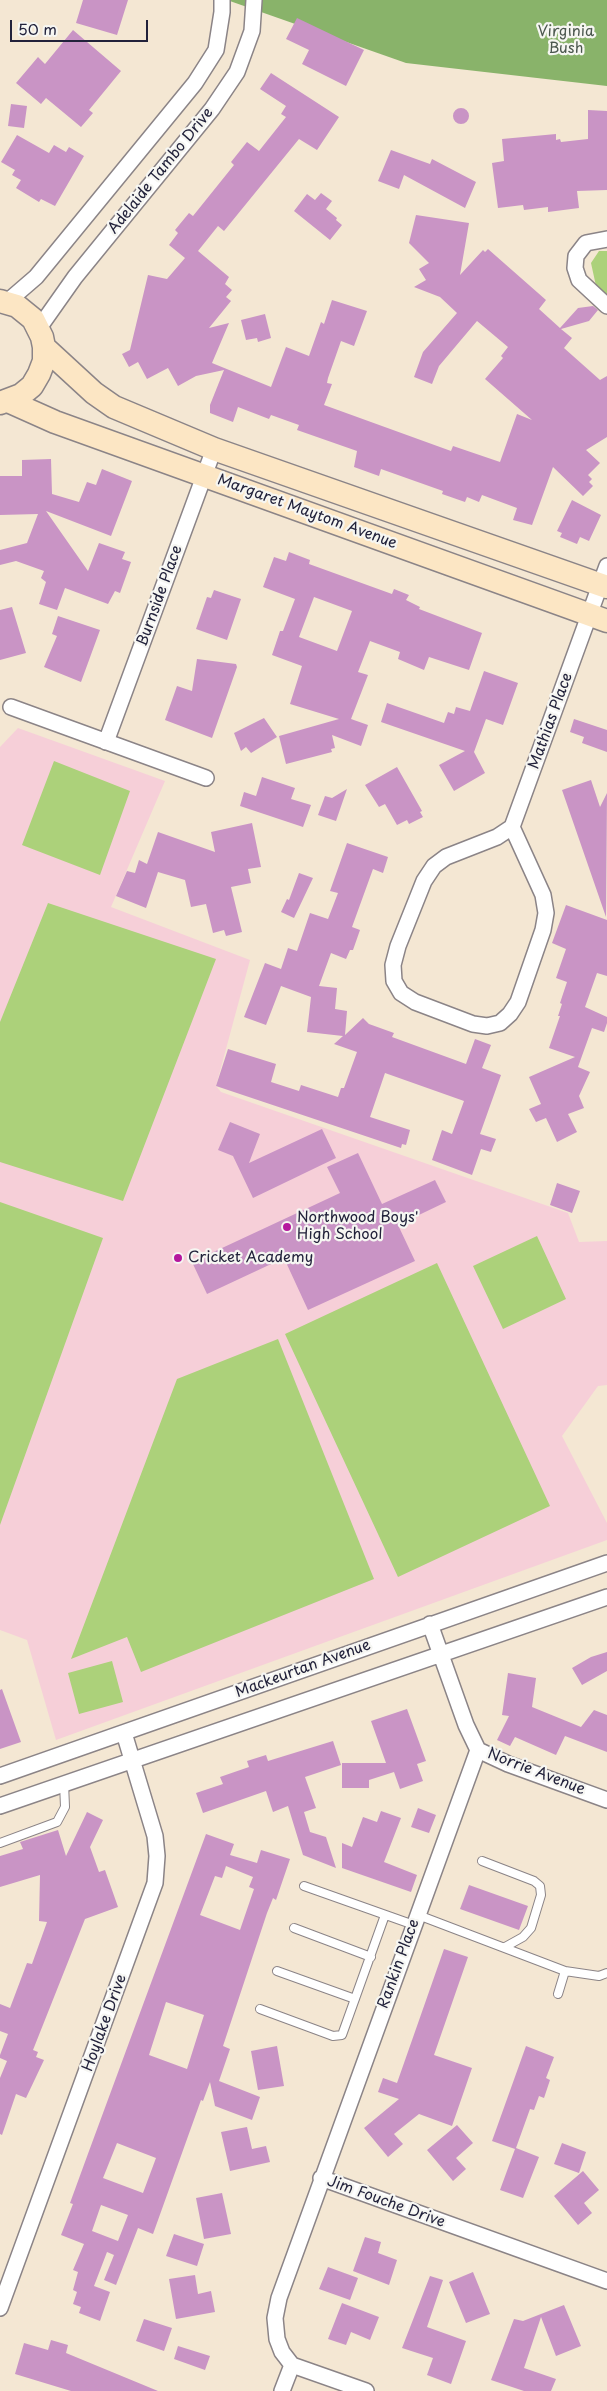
<!DOCTYPE html>
<html>
<head>
<meta charset="utf-8">
<style>
  body { margin:0 }
  #map { position:relative; width:607px; height:2391px; overflow:hidden; background:#f4e7d3; font-family:"Playpen Sans",sans-serif }
  canvas { display:block }
  .scale { position:absolute; left:10px; top:20px; width:138px; height:22px; box-sizing:border-box; border:2px solid #22223b; border-top:0; padding-left:6px; font-size:15px; line-height:18px; white-space:nowrap; color:#22223b; -webkit-text-stroke:4px #f6f6f2; paint-order:stroke }
</style>
</head>
<body>
<div id="map">
<canvas width="607" height="2391"></canvas>
<div class="scale">50 m</div>
</div>
<script>
const context = document.querySelector('canvas').getContext('2d');
context.lineJoin = 'round';
function fillPath(path, color) { context.fillStyle = color; context.fill(path, 'evenodd'); }
const toPath = rows => new Path2D(rows.map(r => 'M' + r).join(''));
function stroke(path, color, width, dash) { context.strokeStyle = color; context.lineWidth = width; context.lineCap = dash ? 'butt' : 'round'; context.setLineDash(dash || []); context.stroke(path); }
function drawText(font, color, halo, rows, align = 'center') {
  context.font = font + ' "Playpen Sans",sans-serif'; context.lineWidth = 4.5; context.setLineDash([]); context.textBaseline = 'middle'; context.strokeStyle = halo; context.fillStyle = color; for (const [text, x, y, turn = 0] of rows) {
    context.save(); context.translate(x, y); context.rotate((+turn || 0) * Math.PI / 180); context.textAlign = isNaN(turn) ? turn : align; if (halo) context.strokeText(text, 0, 0); context.fillText(text, 0, 0); context.restore();
  }
}
fillPath(toPath([
  [18,728,165,781,111,907,250,960,216,1086,221,1092,568,1213,579,1242,607,1241,607,1385,598,1386,562,1436,607,1523,607,1540,56,1740,27,1640,0,1630,0,747]
]), '#f6cfd8');
fillPath(toPath([
  [599,251,607,251,607,296,596,286,591,263],
  [54,761,130,791,100,875,22,845],
  [48,903,216,959,123,1201,0,1162,0,1022],
  [0,1202,103,1238,0,1525],
  [537,1236,566,1299,503,1329,473,1266],
  [437,1263,550,1506,398,1577,285,1334],
  [278,1339,374,1579,141,1672,127,1637,71,1659,177,1379],
  [112,1661,123,1702,79,1714,68,1673]
]), '#acd17a');
fillPath(toPath([
  [227,0,607,0,607,86,406,63]
]), '#89b36a');
fillPath(toPath([
  [83,0,128,0,117,35,76,23],
  [297,18,364,50,346,86,302,64,309,50,286,39],
  [73,30,121,71,89,110,93,113,81,127,46,98,41,104,16,83,38,57,45,64],
  [271,73,339,117,317,150,299,139,224,231,218,226,198,251,229,277,225,284,232,290,226,297,231,301,209,328,229,323,212,363,271,387,286,347,309,356,321,322,324,324,332,300,367,311,354,346,341,341,328,378,327,383,332,384,324,405,451,451,453,446,500,462,517,414,532,420,485,379,503,358,501,356,508,347,477,321,439,366,432,384,414,377,423,352,457,313,440,297,414,287,426,280,419,269,429,263,409,243,416,215,469,223,460,275,483,250,485,252,488,249,546,300,539,309,560,328,578,308,593,306,598,310,589,321,561,329,572,338,564,348,600,380,607,376,607,437,586,450,600,463,588,475,592,479,589,482,593,486,583,496,553,467,532,525,513,520,517,508,482,495,479,502,467,497,465,502,442,494,443,491,381,469,379,476,354,467,357,451,297,430,299,425,271,415,269,419,238,407,233,422,210,413,210,405,224,370,196,376,178,386,168,368,147,379,138,362,129,367,122,354,130,350,148,275,167,279,185,258,169,245,178,233,175,230,189,213,193,216,234,165,231,162,247,142,259,151,286,117,281,114,286,106,260,89],
  [11,104,27,106,24,128,8,126],
  '453 116a8 8 0 1 1 16 0a8 8 0 1 1-16 0Z',
  [588,110,607,111,607,190,577,191,579,208,548,212,548,207,524,210,523,205,498,208,492,163,504,161,502,139,556,134,556,140,560,139,561,142,588,139],
  [17,135,49,153,54,145,66,152,69,147,84,156,55,206,41,199,39,202,16,188,21,180,12,175,15,170,1,162],
  [391,150,430,164,432,159,476,182,465,208,404,175,399,189,378,181],
  [321,193,332,201,326,209,337,218,336,220,342,225,330,240,294,211,307,194,315,200],
  [265,314,271,338,258,342,257,338,246,340,241,320],
  [51,459,52,494,79,502,87,482,96,485,102,469,132,481,111,536,46,511,88,571,99,543,125,552,122,559,131,562,120,593,115,591,108,604,65,588,57,610,39,604,46,582,41,578,44,571,16,561,0,565,0,550,27,543,38,514,0,515,0,476,22,476,22,460],
  [572,500,601,515,589,541,580,537,577,544,560,537,562,533,557,531],
  [289,552,310,560,309,564,392,594,394,589,409,595,406,600,420,607,419,609,482,633,469,670,429,657,424,670,398,659,400,652,370,641,358,672,368,675,351,719,368,725,361,746,332,735,335,748,331,749,332,752,286,764,279,736,339,719,290,704,302,666,272,655,280,631,283,631,295,599,263,587,274,557,286,561],
  [314,597,352,611,337,651,299,637],
  [214,590,241,599,227,640,196,629,207,597,211,598],
  [12,607,26,653,0,660,0,610],
  [58,616,100,630,81,682,44,667,57,636,52,634],
  [197,659,236,664,237,667,212,738,165,720,177,686,192,691],
  [484,671,518,683,503,725,486,719,474,752,485,773,454,791,439,765,465,751,381,722,387,703,444,723,448,712,454,714,456,707,470,711],
  [264,718,277,737,251,753,246,747,241,751,234,733],
  [574,719,607,730,607,752,582,743,584,737,570,732],
  [397,767,422,811,420,812,423,817,409,824,407,820,397,825,385,804,379,807,365,785],
  [262,777,295,788,291,799,311,805,303,827,240,806,244,792,256,796],
  [591,780,600,807,607,793,606,917,562,790],
  [347,789,336,821,318,815,325,796,332,798],
  [252,823,261,867,248,869,251,883,231,887,242,932,226,936,224,930,213,933,206,904,191,907,185,880,158,872,146,908,116,896,127,871,135,873,139,860,147,864,158,832,215,852,211,832],
  [347,843,388,857,383,873,373,869,352,927,360,930,353,950,350,950,346,959,331,953,319,986,337,988,335,1009,347,1011,345,1035,363,1018,369,1024,394,1033,392,1037,466,1064,475,1039,491,1045,482,1068,501,1075,480,1134,496,1139,491,1152,481,1149,472,1175,432,1160,442,1130,452,1134,464,1101,385,1073,370,1117,410,1130,406,1145,402,1144,401,1148,216,1086,228,1049,276,1064,271,1082,299,1091,301,1085,338,1097,341,1088,344,1088,357,1052,334,1044,343,1036,307,1032,311,997,281,986,266,1025,244,1017,265,963,281,969,288,948,297,951,310,913,328,919,338,893,330,891],
  [299,873,313,878,294,918,281,912,287,899,289,900],
  [566,905,607,920,607,976,597,973,585,1007,607,1017,607,1023,604,1032,592,1028,578,1067,590,1072,579,1096,584,1108,568,1114,577,1132,557,1142,546,1118,536,1122,529,1109,541,1104,529,1077,575,1057,549,1048,560,1016,558,1016,562,1004,560,1003,567,982,556,978,566,949,552,943],
  [230,1122,260,1134,249,1163,322,1129,336,1158,253,1198,233,1156,218,1150],
  [358,1153,382,1204,435,1180,446,1202,398,1225,415,1261,308,1310,284,1258,207,1294,192,1262,340,1193,327,1167],
  [557,1183,580,1191,572,1213,550,1205],
  [607,1652,607,1671,582,1685,572,1668,591,1657],
  [508,1673,536,1678,532,1707,581,1727,594,1710,607,1715,607,1752,565,1736,556,1755,515,1737,510,1746,497,1740,509,1716,502,1715],
  [2,1689,21,1742,0,1749,0,1690],
  [407,1709,426,1761,417,1764,423,1781,400,1789,394,1772,369,1780,369,1788,342,1788,342,1763,386,1763,371,1721],
  [333,1741,341,1765,305,1777,316,1808,304,1812,310,1832,326,1837,336,1868,303,1855,288,1806,273,1812,266,1791,203,1813,196,1793,223,1784,220,1777,249,1767,247,1761,266,1755,268,1761],
  [418,1808,436,1815,429,1833,411,1827],
  [381,1811,401,1818,384,1862,417,1875,411,1892,342,1868,342,1843,352,1847,363,1817,377,1822],
  [87,1812,103,1820,90,1847,99,1872,105,1870,118,1907,85,1919,33,2050,38,2052,36,2057,44,2060,26,2098,16,2094,2,2135,0,2134,0,2078,7,2061,0,2058,0,2055,8,2034,0,2031,0,2004,10,2008,27,1963,32,1964,47,1922,39,1921,40,1875,0,1887,0,1856,23,1849,20,1842,58,1830,66,1856],
  [206,1834,234,1844,230,1855,257,1863,261,1850,290,1859,276,1900,273,1898,267,1913,223,2046,230,2049,219,2081,260,2097,252,2120,215,2106,210,2082,203,2101,201,2100,153,2234,138,2228,116,2285,104,2280,114,2255,107,2252,94,2286,110,2292,100,2321,79,2313,81,2307,73,2304,77,2292,73,2290,78,2272,73,2270,84,2244,61,2235,73,2204,70,2203,89,2151],
  [226,1866,253,1877,249,1887,254,1889,240,1930,200,1915,215,1876,222,1878],
  [166,2002,204,2015,187,2069,149,2055],
  [117,2143,156,2158,143,2193,103,2178],
  [101,2205,128,2215,118,2241,92,2231],
  [469,1885,528,1906,519,1930,460,1909],
  [444,1949,468,1957,434,2055,472,2068,452,2126,419,2114,394,2134,403,2144,388,2157,364,2128,399,2099,378,2092,383,2078,397,2083],
  [277,2046,284,2086,258,2090,251,2051],
  [526,2046,554,2057,546,2078,550,2080,544,2098,539,2096,534,2110,530,2109,516,2148,539,2157,523,2198,500,2190,515,2149,492,2141],
  [457,2125,473,2143,456,2158,466,2169,453,2181,427,2150],
  [247,2127,252,2149,266,2146,270,2162,230,2171,221,2132],
  [562,2143,586,2152,579,2173,554,2164],
  [583,2171,599,2190,584,2203,592,2213,578,2225,554,2196],
  [222,2193,231,2234,204,2239,196,2198],
  [174,2234,204,2244,197,2266,166,2256],
  [365,2237,381,2242,378,2253,397,2260,389,2285,353,2271],
  [328,2267,358,2278,350,2300,319,2289],
  [473,2272,490,2314,466,2323,449,2282],
  [195,2275,198,2294,211,2291,215,2312,176,2319,169,2279],
  [430,2276,443,2280,427,2327,466,2341,451,2384,427,2375,433,2358,402,2348],
  [342,2303,379,2317,370,2340,351,2332,346,2345,328,2339],
  [564,2305,581,2346,556,2356,541,2317,524,2368,556,2379,551,2391,524,2391,491,2380,514,2319,523,2321],
  [144,2319,172,2328,164,2351,136,2341],
  [51,2340,68,2345,66,2353,158,2391,71,2391,15,2374,24,2343,48,2350],
  [178,2346,210,2356,205,2370,174,2359]
]), '#c994c5');
const lane = toPath([
  [0,1843,57,1822,65,1807,64,1783],
  [482,1861,534,1881,540,1886,541,1895,531,1928,523,1937,505,1947],
  [304,1886,414,1925],
  [418,1915,565,1971,599,1976,607,1973],
  [294,1928,371,1957],
  [277,1971,355,1999],
  [558,1994,565,1971],
  [260,2009,333,2036,342,2035,385,1915]
]);
const street = toPath([
  [607,239,586,243,576,256,575,268,579,280,607,306],
  [7,302,36,277,195,83,216,50,222,12,222,0],
  [39,328,75,277,212,109,237,72,252,31,254,0],
  [11,707,206,778],
  [106,742,214,449],
  [512,827,543,895,546,913,543,930,518,1002,510,1014,500,1023,487,1026,473,1024,415,1002,401,993,394,981,393,965,398,946,424,881,434,866,446,857,497,837,512,827,607,566],
  [430,1624,466,1725,478,1750,508,1764,607,1800],
  [0,1776,607,1563],
  [0,1806,607,1597],
  [321,2178,607,2281],
  [0,2308,155,1883,157,1856,155,1836,124,1733],
  [292,2365,366,2391],
  [282,2391,292,2365,282,2352,277,2339,275,2318,279,2298,478,1750]
]);
const secondary = toPath([
  [0,301,17,306,33,319,42,337,44,347,44,361,39,374,32,386,21,395,0,403],
  [44,347,94,393,114,407,214,449,607,587],
  [8,401,55,422,607,621]
]);
stroke(lane, '#8b8487', 10);
stroke(street, '#8b8487', 18);
stroke(secondary, '#8b8487', 25);
stroke(lane, '#fff', 8);
stroke(street, '#fff', 15);
stroke(secondary, '#fce6c4', 22);
for (const [x, y, r, color] of [
  [287,1227,5,"#b5179e"],
  [178,1258,5,"#b5179e"]
]) { const dot = new Path2D(); dot.arc(x, y, r, 0, 2 * Math.PI); context.fillStyle = color; context.fill(dot); stroke(dot, '#f6f6f2', 2); }
drawText('15px', '#4b574e', '#f6f6f2', [
  ["Virginia",566,32],
  ["Bush",566,49]
]);
drawText('15px', '#22223b', '#f6f6f2', [
  ["Adelaide Tambo Drive",161,171,-51],
  ["Margaret Maytom Avenue",307,512,20],
  ["Burnside Place",160,596,-70],
  ["Mathias Place",551,721,-70],
  ["Mackeurtan Avenue",303,1669,-20],
  ["Norrie Avenue",536,1772,21],
  ["Rankin Place",399,1964,-70],
  ["Hoylake Drive",105,2023,-70],
  ["Jim Fouche Drive",386,2202,20]
]);
drawText('15px', '#22223b', '#f6f6f2', [
  ["Northwood Boys'",297,1218],
  ["High School",297,1235],
  ["Cricket Academy",188,1258]
], 'left');
</script>
</body>
</html>
